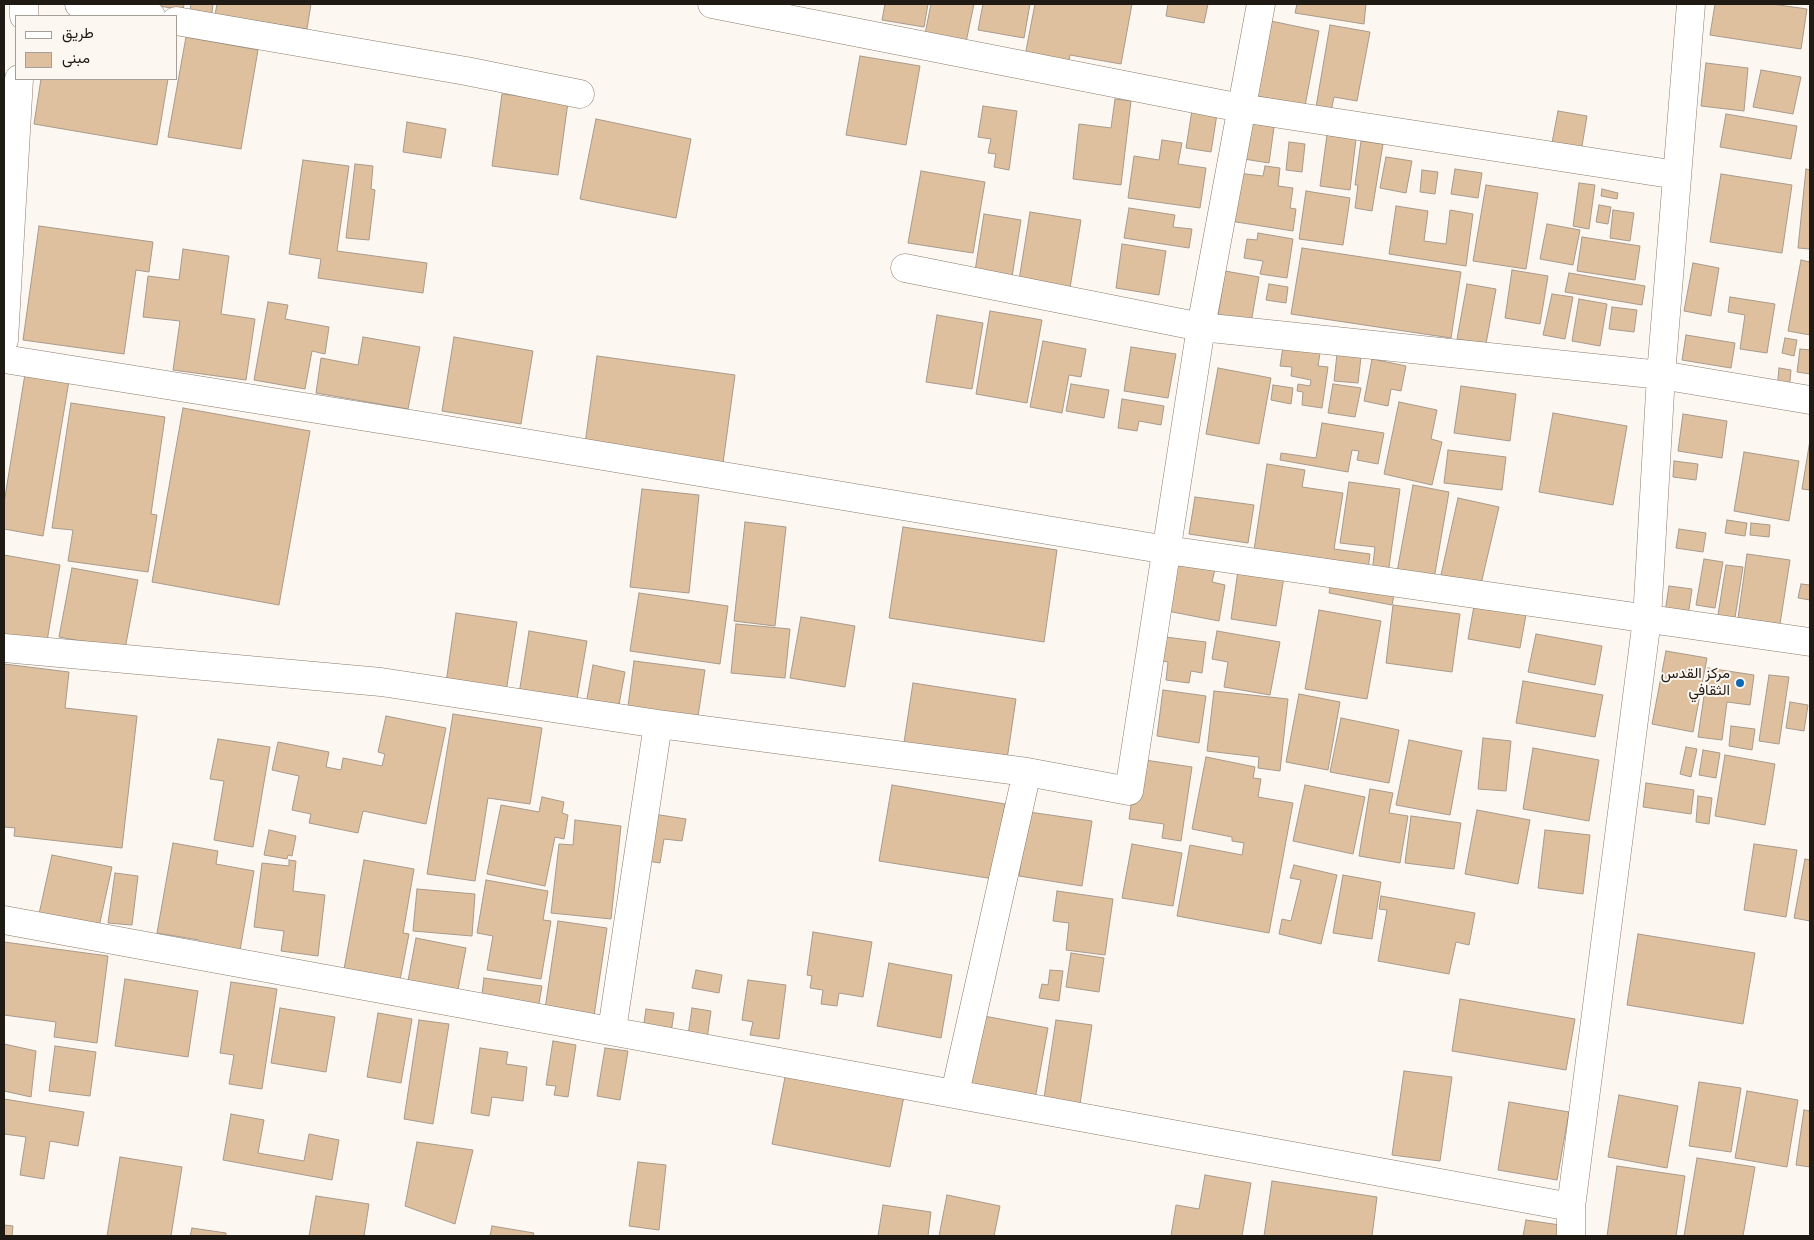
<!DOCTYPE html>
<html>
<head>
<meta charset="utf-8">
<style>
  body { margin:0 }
  #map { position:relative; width:1814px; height:1240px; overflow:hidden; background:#fdf7f1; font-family:"Roboto Condensed",Vazirmatn,sans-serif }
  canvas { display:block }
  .frame { position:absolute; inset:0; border:5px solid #1f1a14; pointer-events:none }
  .legend { position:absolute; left:15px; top:15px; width:162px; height:65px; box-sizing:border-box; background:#fdf7f1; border:1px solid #a49f99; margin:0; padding:6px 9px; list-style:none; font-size:15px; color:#1f1a14 }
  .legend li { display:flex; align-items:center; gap:10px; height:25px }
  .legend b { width:25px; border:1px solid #a49f99 }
</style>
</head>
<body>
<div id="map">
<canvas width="1814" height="1240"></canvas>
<div class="frame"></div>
<ul class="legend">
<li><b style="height:6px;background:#fff"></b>طريق</li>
<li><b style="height:14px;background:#dec09e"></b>مبنى</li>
</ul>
</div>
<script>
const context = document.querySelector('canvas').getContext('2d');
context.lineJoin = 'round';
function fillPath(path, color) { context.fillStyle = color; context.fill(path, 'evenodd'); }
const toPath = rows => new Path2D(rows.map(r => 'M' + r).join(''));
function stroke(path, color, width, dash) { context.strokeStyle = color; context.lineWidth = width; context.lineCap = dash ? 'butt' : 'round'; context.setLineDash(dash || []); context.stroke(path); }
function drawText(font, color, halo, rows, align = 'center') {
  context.font = font + ' "Roboto Condensed",Vazirmatn,sans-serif'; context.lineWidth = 4; context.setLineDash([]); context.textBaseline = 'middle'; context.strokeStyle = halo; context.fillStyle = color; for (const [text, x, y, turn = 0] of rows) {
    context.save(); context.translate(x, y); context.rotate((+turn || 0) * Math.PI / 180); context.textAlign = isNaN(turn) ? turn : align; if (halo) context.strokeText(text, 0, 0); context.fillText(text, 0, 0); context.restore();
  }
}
const building = toPath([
  [147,4,184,4,183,10,147,4],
  [191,4,213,4,211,20,189,17,191,4],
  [217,4,311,4,307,29,215,15,217,4],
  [885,4,928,4,924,27,882,20,885,4],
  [931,4,974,4,965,47,924,39,931,4],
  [983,4,1030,4,1024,38,978,30,983,4],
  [1035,4,1132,4,1121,64,1070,55,1067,69,1024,61,1035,4],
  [1168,4,1208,4,1204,23,1166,16,1168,4],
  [1297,4,1366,4,1364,24,1295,13,1297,4],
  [1715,4,1772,4,1807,9,1801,49,1710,35,1715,4],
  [1266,20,1319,31,1305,106,1252,95,1266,20],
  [1330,25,1370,32,1357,101,1334,97,1330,116,1315,113,1330,25],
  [186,37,258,50,241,149,168,137,186,37],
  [860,56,920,66,906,145,846,135,860,56],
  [1706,63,1748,68,1744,111,1701,106,1706,63],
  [1761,70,1801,77,1793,114,1753,107,1761,70],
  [41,79,168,79,157,145,34,124,41,79],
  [502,94,568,102,558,175,492,166,502,94],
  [1115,99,1131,101,1121,185,1073,179,1079,124,1111,128,1115,99],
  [983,106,1017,111,1009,170,994,167,996,154,988,153,991,139,978,137,983,106],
  [1192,110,1217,114,1211,152,1186,148,1192,110],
  [1558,111,1587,116,1581,152,1551,148,1558,111],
  [1726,114,1797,126,1791,159,1720,147,1726,114],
  [596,119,691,139,676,218,580,199,596,119],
  [407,122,446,129,441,158,403,152,407,122],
  [1249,123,1274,127,1269,163,1244,159,1249,123],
  [1327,135,1356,139,1350,190,1320,186,1327,135],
  [1162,140,1182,143,1178,164,1206,168,1200,208,1128,198,1134,156,1159,160,1162,140],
  [1361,141,1383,144,1372,211,1355,208,1358,185,1355,185,1361,141],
  [1289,142,1305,144,1302,172,1286,170,1289,142],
  [1386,157,1412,161,1406,193,1380,188,1386,157],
  [303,160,349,166,337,251,427,263,423,293,318,278,321,259,289,254,303,160],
  [355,164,373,166,371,189,375,190,369,240,346,238,355,164],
  [1265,166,1280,168,1278,186,1293,188,1290,208,1296,209,1293,231,1230,221,1237,173,1263,176,1265,166],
  [1455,169,1482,173,1478,198,1451,194,1455,169],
  [1806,169,1810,170,1810,249,1798,248,1806,169],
  [1422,170,1438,172,1435,194,1420,192,1422,170],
  [921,171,985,182,973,253,908,243,921,171],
  [1721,174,1792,185,1782,253,1710,242,1721,174],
  [1579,183,1595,185,1589,229,1573,226,1579,183],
  [1486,185,1538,193,1526,269,1473,261,1486,185],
  [1602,189,1618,193,1617,199,1601,196,1602,189],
  [1306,191,1350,198,1343,245,1299,239,1306,191],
  [1599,205,1611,207,1608,224,1596,222,1599,205],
  [1396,206,1428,211,1424,241,1446,244,1450,210,1473,214,1466,266,1389,254,1396,206],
  [1129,208,1175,215,1173,227,1192,229,1189,248,1124,238,1129,208],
  [1613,210,1634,213,1630,241,1610,238,1613,210],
  [1030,212,1081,220,1070,288,1019,280,1030,212],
  [984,214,1021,220,1012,277,975,271,984,214],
  [1547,224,1580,230,1573,265,1540,259,1547,224],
  [39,226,153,242,149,272,136,270,124,354,23,340,39,226],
  [1258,233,1293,239,1287,278,1260,274,1263,261,1244,258,1247,239,1257,240,1258,233],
  [1582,237,1640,246,1635,280,1577,271,1582,237],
  [1122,244,1166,251,1159,295,1116,288,1122,244],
  [1302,248,1461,272,1451,338,1291,314,1302,248],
  [183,249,229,256,221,314,255,319,246,380,173,370,180,321,143,317,148,276,179,280,183,249],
  [1801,260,1810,262,1810,335,1788,331,1801,260],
  [1693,263,1719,268,1711,316,1684,311,1693,263],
  [1512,270,1548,276,1540,324,1505,318,1512,270],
  [1225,271,1259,277,1251,323,1218,317,1225,271],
  [1569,273,1645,286,1642,305,1565,292,1569,273],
  [1269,284,1288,287,1286,303,1266,300,1269,284],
  [1467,284,1496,289,1486,344,1457,339,1467,284],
  [1552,294,1573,297,1565,339,1543,335,1552,294],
  [1730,297,1775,304,1767,353,1740,349,1745,315,1728,312,1730,297],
  [1579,299,1607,304,1600,346,1572,341,1579,299],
  [268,302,288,305,285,319,329,327,325,354,312,351,305,389,254,380,268,302],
  [1612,307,1637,310,1634,332,1609,329,1612,307],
  [990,311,1042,320,1027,403,976,394,990,311],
  [937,315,983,323,972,389,926,382,937,315],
  [1686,335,1735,343,1731,368,1682,360,1686,335],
  [363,337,420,347,408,409,316,393,321,358,358,365,363,337],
  [454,337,533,351,521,424,442,411,454,337],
  [1785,338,1797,340,1794,356,1782,353,1785,338],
  [1043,341,1086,349,1081,377,1069,375,1062,413,1030,407,1043,341],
  [1131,347,1176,354,1168,398,1124,391,1131,347],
  [1283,347,1320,353,1318,366,1328,367,1322,408,1302,405,1303,392,1297,391,1298,384,1310,386,1311,380,1291,376,1292,367,1280,366,1283,347],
  [1800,349,1810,350,1810,374,1797,372,1800,349],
  [1337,354,1361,357,1358,383,1334,381,1337,354],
  [597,356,735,375,723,463,585,444,597,356],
  [1372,359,1406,366,1401,391,1391,389,1388,406,1364,401,1372,359],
  [1218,368,1271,378,1259,444,1206,434,1218,368],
  [1779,368,1791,370,1789,391,1777,389,1779,368],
  [25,374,69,381,43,536,4,529,4,503,25,374],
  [1071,384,1109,390,1104,418,1066,411,1071,384],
  [1333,384,1361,388,1355,417,1328,413,1333,384],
  [1273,385,1293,388,1291,404,1271,400,1273,385],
  [1461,386,1516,394,1510,441,1454,433,1461,386],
  [1122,399,1164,406,1161,425,1139,421,1137,431,1118,428,1122,399],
  [1399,402,1437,410,1431,439,1442,442,1432,485,1384,474,1399,402],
  [71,403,165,417,151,514,157,515,148,572,68,561,73,530,52,528,71,403],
  [183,408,310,431,279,605,152,582,183,408],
  [1553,413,1627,426,1613,505,1539,492,1553,413],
  [1683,414,1727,421,1722,458,1678,451,1683,414],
  [1322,423,1384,433,1378,464,1357,460,1359,451,1352,450,1348,472,1280,460,1281,453,1316,458,1322,423],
  [1810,440,1810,490,1802,489,1810,440],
  [1448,450,1506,457,1502,490,1444,483,1448,450],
  [1744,452,1799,461,1789,521,1734,511,1744,452],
  [1674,461,1698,464,1696,480,1673,477,1674,461],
  [1267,464,1305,470,1302,487,1343,493,1334,549,1370,554,1367,576,1254,550,1267,464],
  [1349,482,1400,489,1388,574,1372,572,1375,547,1340,543,1349,482],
  [1413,485,1449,492,1434,579,1397,572,1413,485],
  [642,489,699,495,689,593,630,587,642,489],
  [1195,497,1254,505,1248,543,1189,534,1195,497],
  [1458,498,1499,507,1481,584,1441,575,1458,498],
  [1727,520,1747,523,1745,536,1725,533,1727,520],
  [745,522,786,527,775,626,734,621,745,522],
  [1751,523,1770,525,1769,537,1750,535,1751,523],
  [903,527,1057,550,1044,642,889,618,903,527],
  [1679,529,1706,533,1703,552,1676,548,1679,529],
  [1747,554,1790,560,1780,624,1738,618,1747,554],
  [4,555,60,565,47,641,4,634,4,555],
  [1704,559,1723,562,1715,608,1696,605,1704,559],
  [1172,560,1215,569,1212,582,1225,585,1219,621,1162,610,1172,560],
  [1239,564,1285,571,1276,626,1231,619,1239,564],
  [1726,565,1743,567,1734,624,1717,621,1726,565],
  [72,568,138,580,125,649,59,637,72,568],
  [1332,577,1395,590,1392,605,1329,593,1332,577],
  [1801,584,1810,585,1810,600,1798,598,1801,584],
  [1669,586,1692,589,1688,616,1665,612,1669,586],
  [639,593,728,606,720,664,630,651,639,593],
  [1393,605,1460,614,1452,672,1386,663,1393,605],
  [1474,606,1526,615,1520,648,1468,639,1474,606],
  [1319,610,1381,621,1367,699,1305,689,1319,610],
  [456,613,517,622,506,692,446,683,456,613],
  [801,617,855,626,845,687,790,678,801,617],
  [736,624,790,629,785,678,731,673,736,624],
  [529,631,587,641,576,705,519,694,529,631],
  [1217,631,1280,642,1270,695,1224,687,1228,662,1212,659,1217,631],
  [1536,634,1602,646,1595,685,1528,672,1536,634],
  [1165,637,1206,642,1202,673,1191,671,1189,683,1166,680,1168,662,1162,661,1165,637],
  [1666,651,1707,658,1693,732,1652,724,1666,651],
  [634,661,705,670,697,723,627,714,634,661],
  [4,664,69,672,65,708,137,716,122,848,14,836,15,828,4,827,4,664],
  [593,665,625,672,618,710,586,704,593,665],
  [1708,668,1754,675,1750,705,1727,702,1722,740,1698,737,1708,668],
  [1769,675,1789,677,1779,744,1759,741,1769,675],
  [1523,681,1603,695,1595,737,1516,723,1523,681],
  [913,683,1016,699,1006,766,903,749,913,683],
  [1163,690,1206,696,1199,743,1157,736,1163,690],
  [1214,691,1288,699,1280,771,1258,768,1259,757,1207,751,1214,691],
  [1299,694,1340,702,1328,770,1286,762,1299,694],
  [1790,702,1808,705,1804,731,1786,728,1790,702],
  [453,714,542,728,530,804,488,798,475,881,427,874,453,714],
  [386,716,446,728,426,824,363,811,358,833,309,823,311,814,292,810,299,776,272,770,278,742,329,752,326,767,341,770,343,758,382,766,385,754,378,752,386,716],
  [1341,718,1399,730,1389,783,1330,772,1341,718],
  [1731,726,1755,729,1752,750,1729,746,1731,726],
  [1483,738,1511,741,1506,791,1478,789,1483,738],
  [218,739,270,747,253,847,214,840,224,781,210,779,218,739],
  [1409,740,1462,751,1450,815,1396,805,1409,740],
  [1686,747,1697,749,1691,777,1680,774,1686,747],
  [1533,748,1599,760,1589,821,1523,809,1533,748],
  [1703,750,1720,753,1716,778,1699,775,1703,750],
  [1725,755,1775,764,1765,825,1715,816,1725,755],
  [1206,757,1255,767,1253,778,1261,779,1258,797,1293,803,1269,933,1177,916,1190,845,1242,855,1244,843,1232,841,1232,837,1192,829,1206,757],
  [1138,759,1192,767,1181,841,1162,838,1164,824,1129,819,1138,759],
  [1646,783,1694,790,1691,814,1643,807,1646,783],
  [892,785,1005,804,994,879,879,861,892,785],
  [1305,785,1365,797,1353,854,1293,841,1305,785],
  [1370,789,1393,793,1389,813,1408,816,1400,863,1359,856,1370,789],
  [1698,796,1712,798,1709,824,1696,822,1698,796],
  [542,797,564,802,562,813,568,815,564,839,555,837,545,886,487,874,501,805,539,812,542,797],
  [1477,810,1530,820,1518,884,1465,874,1477,810],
  [1029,812,1092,821,1082,886,1019,876,1029,812],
  [647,813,686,819,682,841,664,839,660,863,641,860,647,813],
  [1411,816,1461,823,1454,869,1405,863,1411,816],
  [575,820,621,826,611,919,551,913,559,844,573,845,575,820],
  [269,830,296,836,292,856,288,855,287,859,264,855,269,830],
  [1545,830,1590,835,1583,894,1538,888,1545,830],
  [173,843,218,851,216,864,254,871,239,956,198,949,199,940,157,933,173,843],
  [1132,844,1182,853,1173,906,1122,898,1132,844],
  [1754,844,1797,850,1786,917,1744,910,1754,844],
  [52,855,112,867,99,927,39,914,52,855],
  [1805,859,1810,860,1810,921,1794,918,1805,859],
  [289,860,296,861,293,891,325,895,318,956,281,951,284,931,254,927,262,863,289,866,289,860],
  [364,860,414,869,403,933,409,934,400,980,344,969,364,860],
  [1294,865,1337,875,1321,944,1279,934,1282,919,1291,921,1301,880,1290,878,1294,865],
  [115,873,138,876,132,925,108,923,115,873],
  [1343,875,1381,882,1372,939,1333,933,1343,875],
  [486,880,548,891,543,920,551,921,541,979,487,970,493,936,477,933,486,880],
  [417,889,475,894,472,936,413,931,417,889],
  [1057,891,1113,899,1105,955,1066,950,1069,923,1053,921,1057,891],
  [1381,896,1475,913,1469,945,1456,942,1449,974,1378,961,1387,910,1379,909,1381,896],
  [558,921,607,928,594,1016,545,1009,558,921],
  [813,932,872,942,863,997,839,993,837,1006,821,1004,823,990,810,988,812,976,807,975,813,932],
  [1638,934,1755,953,1743,1024,1627,1005,1638,934],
  [416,938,466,948,457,995,407,986,416,938],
  [4,942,108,956,97,1043,54,1037,56,1022,4,1015,4,942],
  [1071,953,1104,958,1099,992,1066,987,1071,953],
  [889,963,952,975,941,1038,877,1026,889,963],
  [696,970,722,975,719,993,692,988,696,970],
  [1050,970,1063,971,1059,1001,1039,998,1042,984,1048,985,1050,970],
  [484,978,542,986,538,1009,481,1002,484,978],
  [125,979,198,991,188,1057,115,1046,125,979],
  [748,980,786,985,779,1039,750,1035,753,1022,742,1020,748,980],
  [231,982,277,989,262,1089,229,1084,234,1055,220,1053,231,982],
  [1460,999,1575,1019,1566,1070,1452,1051,1460,999],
  [280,1008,335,1017,326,1072,271,1063,280,1008],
  [692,1008,711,1011,707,1039,688,1035,692,1008],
  [646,1009,674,1013,671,1033,643,1030,646,1009],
  [378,1013,412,1019,401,1083,367,1077,378,1013],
  [984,1016,1048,1028,1035,1099,970,1086,984,1016],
  [419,1020,449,1024,433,1124,404,1119,419,1020],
  [1056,1020,1092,1025,1080,1104,1044,1098,1056,1020],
  [553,1041,576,1045,568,1097,554,1095,556,1086,546,1085,553,1041],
  [4,1044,36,1051,31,1097,4,1091,4,1044],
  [55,1046,96,1052,90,1096,49,1091,55,1046],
  [480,1048,508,1052,506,1064,527,1067,523,1101,492,1097,489,1116,471,1113,480,1048],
  [605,1048,628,1051,620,1100,597,1096,605,1048],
  [787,1067,905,1091,890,1167,772,1144,787,1067],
  [1404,1071,1452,1077,1440,1161,1392,1155,1404,1071],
  [1699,1082,1741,1088,1731,1152,1689,1146,1699,1082],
  [1747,1091,1798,1100,1787,1167,1735,1158,1747,1091],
  [1619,1095,1678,1106,1667,1168,1608,1157,1619,1095],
  [4,1099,84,1112,78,1146,50,1141,44,1179,20,1175,26,1137,4,1134,4,1099],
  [1509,1102,1569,1112,1557,1180,1498,1170,1509,1102],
  [1804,1110,1810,1111,1810,1167,1796,1165,1804,1110],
  [231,1114,264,1120,258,1153,304,1161,309,1134,339,1140,332,1180,223,1160,231,1114],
  [417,1142,473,1150,455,1224,405,1206,417,1142],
  [120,1157,182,1167,171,1236,107,1236,120,1157],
  [1697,1158,1755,1167,1743,1236,1684,1236,1697,1158],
  [638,1162,666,1165,659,1230,629,1226,638,1162],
  [1617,1166,1685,1176,1676,1236,1607,1236,1617,1166],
  [1205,1175,1251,1183,1242,1236,1171,1236,1176,1205,1199,1209,1205,1175],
  [1272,1181,1377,1197,1372,1236,1264,1236,1272,1181],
  [947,1195,1000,1206,994,1236,939,1236,947,1195],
  [316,1196,369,1204,364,1236,309,1236,316,1196],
  [883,1205,931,1212,928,1236,878,1236,883,1205],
  [1526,1220,1560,1225,1559,1236,1523,1236,1526,1220],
  [4,1225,13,1226,12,1236,4,1236,4,1225],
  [492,1226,534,1233,533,1236,490,1236,492,1226],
  [192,1228,226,1233,226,1236,190,1236,192,1228]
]);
fillPath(building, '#dec09e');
stroke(building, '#a89a8b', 1);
const minor = toPath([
  [79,4,151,16],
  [712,4,1241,108,1677,175],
  [24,16,24,4],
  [176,21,466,71,580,94],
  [905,268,1201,327,1661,375,1810,400],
  [4,340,19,79],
  [4,359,429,427,1167,550,1810,642],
  [4,648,381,682,658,724,1027,772,1129,791,1201,327,1261,4],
  [4,920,1571,1207],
  [612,1030,658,724],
  [955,1093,1027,772],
  [1571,1236,1571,1207,1647,619,1661,375,1691,4]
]);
stroke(minor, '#8a7c6d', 29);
stroke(minor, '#fff', 28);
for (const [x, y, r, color] of [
  [1740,683,5,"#0b69b5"]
]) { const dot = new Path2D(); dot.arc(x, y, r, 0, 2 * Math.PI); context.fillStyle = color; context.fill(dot); stroke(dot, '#fdf7f1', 2); }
drawText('15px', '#1f1a14', '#fdf7f1', [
  ["مركز القدس",1730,674],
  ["الثقافي",1730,691]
], 'right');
</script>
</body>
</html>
